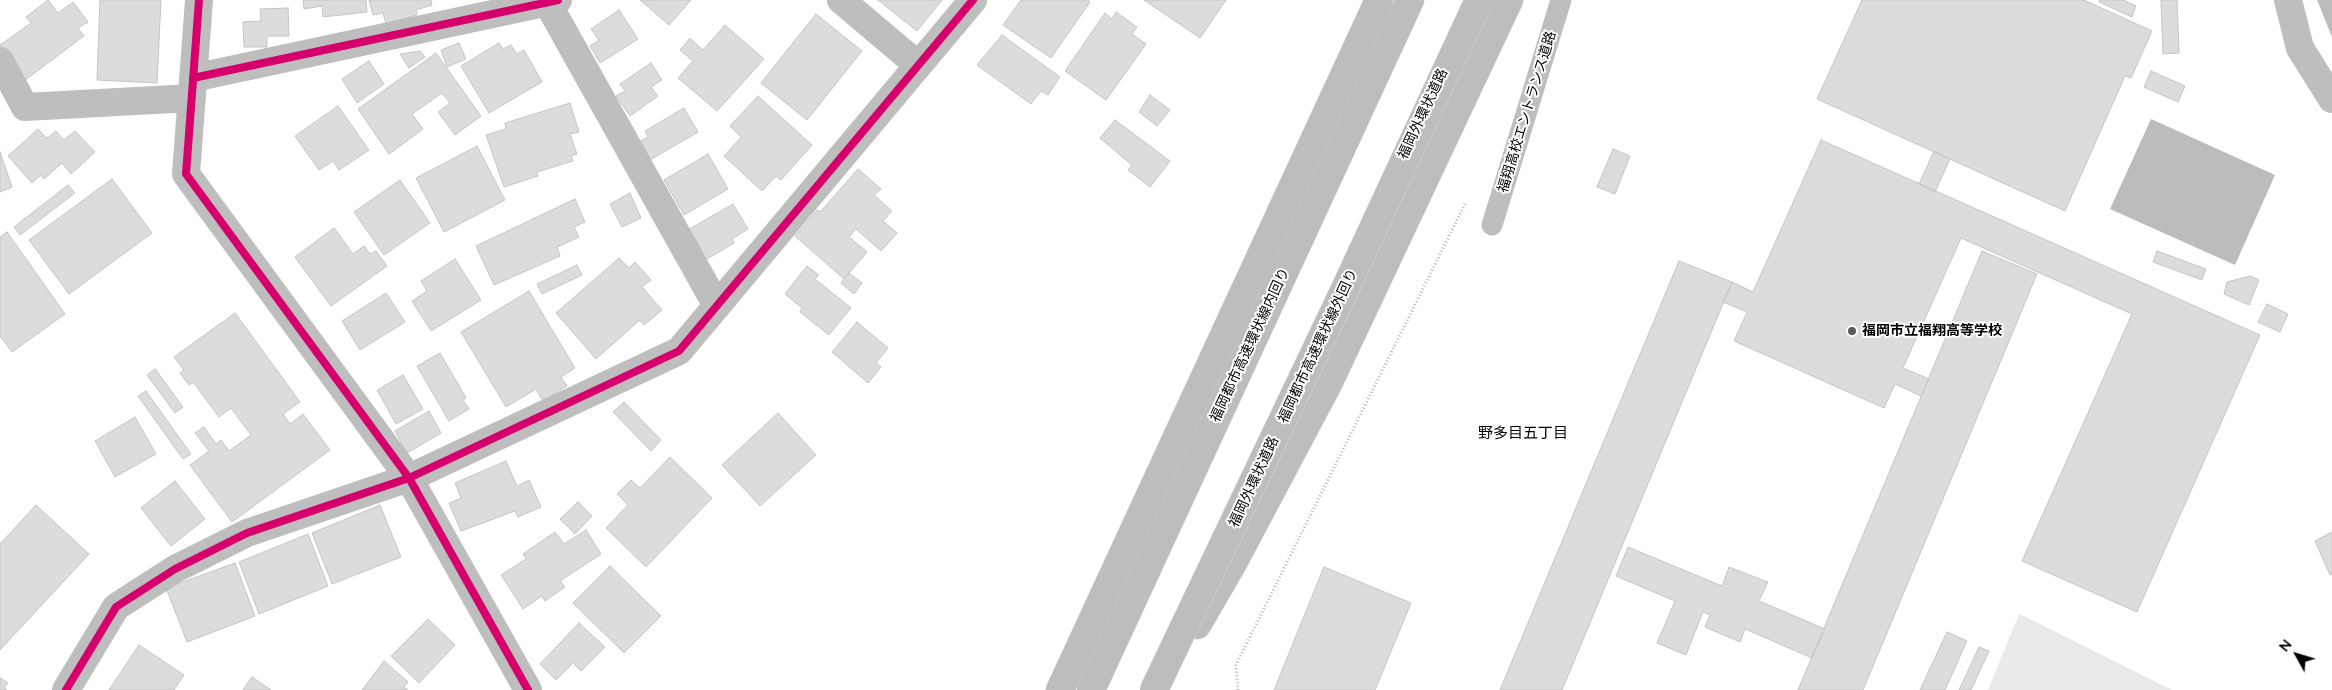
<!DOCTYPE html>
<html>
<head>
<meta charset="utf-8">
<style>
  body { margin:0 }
  #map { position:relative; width:2332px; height:690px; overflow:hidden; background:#fff; font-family:Mulish,sans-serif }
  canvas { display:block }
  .north { position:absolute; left:2272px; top:630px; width:50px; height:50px; -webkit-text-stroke:4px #fff; paint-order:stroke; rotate:309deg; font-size:14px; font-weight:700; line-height:20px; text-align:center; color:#000 }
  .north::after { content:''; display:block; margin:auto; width:18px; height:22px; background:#000; clip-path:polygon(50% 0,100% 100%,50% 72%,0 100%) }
</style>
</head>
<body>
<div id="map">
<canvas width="2332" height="690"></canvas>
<div class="north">N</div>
</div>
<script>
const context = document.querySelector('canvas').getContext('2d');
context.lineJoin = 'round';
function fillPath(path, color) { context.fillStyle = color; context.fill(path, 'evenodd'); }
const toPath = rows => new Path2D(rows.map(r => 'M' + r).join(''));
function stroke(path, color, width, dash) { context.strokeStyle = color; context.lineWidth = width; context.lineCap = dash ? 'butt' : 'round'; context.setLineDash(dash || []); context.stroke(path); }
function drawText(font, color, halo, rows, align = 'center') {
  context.font = font + ' Mulish,"Noto Sans JP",sans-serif'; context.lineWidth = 4; context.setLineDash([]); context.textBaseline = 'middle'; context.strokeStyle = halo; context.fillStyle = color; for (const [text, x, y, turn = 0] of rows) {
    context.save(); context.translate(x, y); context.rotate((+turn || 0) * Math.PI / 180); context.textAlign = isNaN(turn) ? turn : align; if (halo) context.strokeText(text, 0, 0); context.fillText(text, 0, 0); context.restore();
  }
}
fillPath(toPath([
  [2019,614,2020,614,2172,690,1988,690]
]), '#eaeaea');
fillPath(toPath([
  [2317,0,2332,0,2332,37],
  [2151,119,2275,175,2235,265,2110,209]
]), '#bcbcbc');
const building = toPath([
  [48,0,58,13,73,2,88,22,78,28,84,36,24,81,0,49,0,45,31,23,26,17,48,0],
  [100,0,161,0,157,83,97,80,100,0],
  [303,0,366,0,367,12,323,17,322,6,304,9,303,0],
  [369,0,431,0,432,5,416,10,417,15,386,24,383,13,373,15,369,0],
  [640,0,691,0,669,25,640,0],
  [878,0,942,0,917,31,878,0],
  [1021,0,1088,0,1090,2,1051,58,1003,25,1021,0],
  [1144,0,1226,0,1200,38,1144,0],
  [1862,0,2084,0,2152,31,2131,78,2125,76,2065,211,1817,99,1862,0],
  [2100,0,2123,0,2136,6,2132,17,2099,2,2100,0],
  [2161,0,2177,0,2179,53,2163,54,2161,0],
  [288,8,289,36,267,36,267,47,244,47,243,22,261,21,260,9,288,8],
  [619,10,638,39,600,63,590,46,599,40,591,29,619,10],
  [1116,12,1137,27,1132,34,1146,44,1106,100,1065,71,1105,13,1112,19,1116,12],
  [816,14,862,51,807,120,761,83,816,14],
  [725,25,764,59,717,111,678,78,693,61,680,50,690,38,703,50,725,25],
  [1002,35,1060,77,1048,95,1041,91,1031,104,977,65,1002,35],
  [459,43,466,59,447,67,441,50,459,43],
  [499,43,503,49,511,45,517,54,524,50,542,82,489,113,461,66,499,43],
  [420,51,425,57,409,68,400,54,420,51],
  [436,53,481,116,455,135,438,112,450,103,442,93,412,114,423,129,389,154,358,109,436,53],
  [369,61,384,84,357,103,342,79,369,61],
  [651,63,662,80,651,87,658,96,630,116,616,96,625,91,620,84,651,63],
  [2151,71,2185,86,2178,102,2144,87,2151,71],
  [1150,95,1170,110,1157,126,1139,112,1150,95],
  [758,96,812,145,781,180,776,176,762,191,724,156,741,137,730,126,758,96],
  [570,103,579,132,570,134,577,154,571,156,573,161,537,172,538,176,504,187,486,135,506,129,505,123,570,103],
  [338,106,369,150,339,170,333,161,319,170,295,136,338,106],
  [684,108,698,132,650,160,639,142,648,137,645,131,684,108],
  [1115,120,1170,161,1150,187,1128,170,1132,165,1100,138,1115,120],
  [38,129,47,138,56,131,64,140,75,131,95,152,71,174,62,163,44,179,41,175,32,183,8,156,38,129],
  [1821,140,2260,335,2137,612,2022,561,2132,314,1961,238,1903,368,1929,379,1921,396,1895,384,1884,408,1734,341,1747,312,1723,302,1732,282,1753,292,1821,140],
  [477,146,505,200,444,232,416,178,477,146],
  [1613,149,1630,156,1615,194,1597,187,1613,149],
  [1934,151,1950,159,1935,192,1919,184,1934,151],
  [0,152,12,187,0,192,0,152],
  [708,154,728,189,684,215,664,180,708,154],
  [858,169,881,189,874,195,892,211,883,221,897,233,881,251,856,229,849,237,867,252,844,279,795,236,817,210,820,212,858,169],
  [112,179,152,233,69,294,29,240,112,179],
  [400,180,430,223,384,255,354,212,400,180],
  [68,185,75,193,20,235,14,227,68,185],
  [630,193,641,218,622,227,610,204,630,193],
  [575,199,585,222,574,227,579,237,557,247,560,256,494,285,476,246,575,199],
  [733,204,748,229,732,239,734,243,704,261,686,231,733,204],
  [334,228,353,254,364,246,370,254,376,251,387,266,331,306,295,257,334,228],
  [7,232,65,314,12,352,0,336,0,237,7,232],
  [1982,251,2037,274,1863,690,1798,690,1982,251],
  [2157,251,2206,269,2202,280,2153,262,2157,251],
  [619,258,629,268,635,262,651,280,642,287,662,310,644,325,640,320,596,359,556,313,619,258],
  [455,259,481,300,431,331,412,301,427,291,421,281,455,259],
  [1679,261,1732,282,1562,690,1500,690,1679,261],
  [577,265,582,275,542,294,537,284,577,265],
  [807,266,819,275,815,279,851,308,829,335,800,312,802,308,785,294,807,266],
  [849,273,862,283,854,294,841,283,849,273],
  [2250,276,2259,280,2249,305,2224,294,2227,282,2250,276],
  [529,291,575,368,561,377,567,386,543,401,536,389,506,407,461,332,529,291],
  [386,293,405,322,360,350,342,321,386,293],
  [2267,304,2288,314,2280,332,2258,322,2267,304],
  [235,313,300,402,283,414,290,424,303,414,330,450,232,522,190,465,209,451,195,433,204,427,216,444,221,440,229,451,251,435,231,408,219,417,193,382,189,385,180,373,184,370,174,357,235,313],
  [857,322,888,348,876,363,881,367,868,383,832,352,857,322],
  [440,353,466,398,463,400,469,409,449,421,417,366,440,353],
  [155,369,183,407,175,413,147,375,155,369],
  [403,375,423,409,396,424,377,390,403,375],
  [146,391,191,454,183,459,138,396,146,391],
  [624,402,661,440,651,451,613,412,624,402],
  [429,411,441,433,407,453,395,431,429,411],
  [778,413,816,455,760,506,722,465,778,413],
  [135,417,156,454,115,477,95,441,135,417],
  [670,457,712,498,646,567,606,528,628,505,617,494,631,480,640,488,670,457],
  [506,461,517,486,529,480,541,507,518,517,515,511,461,531,449,503,461,498,455,483,506,461],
  [175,481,205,519,171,546,141,508,175,481],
  [578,502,592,516,575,534,560,519,578,502],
  [36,505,89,554,0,650,0,544,36,505],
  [380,505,401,557,332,584,312,533,380,505],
  [586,530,601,554,560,581,565,587,545,601,542,596,523,609,501,575,526,559,523,554,555,532,564,544,586,530],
  [2332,532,2332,574,2330,575,2315,541,2332,532],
  [308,534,328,586,259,614,239,562,308,534],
  [1628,547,1722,586,1729,567,1768,582,1759,601,1825,629,1812,658,1745,629,1740,642,1705,627,1710,615,1703,612,1686,655,1657,643,1675,601,1616,576,1628,547],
  [235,563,255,616,187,642,166,588,235,563],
  [610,566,661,616,624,653,573,603,610,566],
  [1324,567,1411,603,1375,690,1274,690,1324,567],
  [428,619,455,645,419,683,391,656,428,619],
  [579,623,605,647,581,671,573,663,556,680,540,664,579,623],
  [1947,632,1967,641,1945,690,1920,690,1947,632],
  [139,645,184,675,174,690,109,690,139,645],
  [1979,647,1989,651,1971,690,1959,690,1979,647],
  [384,661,408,682,404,687,408,690,362,690,384,661],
  [252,677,271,690,243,690,252,677],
  [0,678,8,683,4,688,7,690,0,690,0,678]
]);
fillPath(building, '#dcdcdc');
stroke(building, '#c5c5c5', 1);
const trunk = toPath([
  [1060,690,1379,0]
]);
const motorway = toPath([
  [1197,625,1233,563,1328,384,1509,0],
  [1091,690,1410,0]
]);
stroke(trunk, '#dbdbdb', 29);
stroke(motorway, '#dbdbdb', 29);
stroke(toPath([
  [1238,690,1236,665,1466,202]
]), '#b8b8b8', 3, [1, 2.5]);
stroke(toPath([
  [1492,225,1561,0]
]), '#bebebe', 21);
stroke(toPath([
  [199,0,186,174,409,478,528,690],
  [841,0,918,65],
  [547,2,717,306],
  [0,61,25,107,192,98],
  [193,78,558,0],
  [66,690,116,607,175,569,247,533,409,478,679,351,973,0]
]), '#bebebe', 28);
stroke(toPath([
  [2288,0,2300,48,2332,99]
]), '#bebebe', 28);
stroke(trunk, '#bdbdbd', 28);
stroke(motorway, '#bdbdbd', 28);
const motorwayBridge = toPath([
  [1154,690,1345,289,1479,0]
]);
stroke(motorwayBridge, '#dbdbdb', 29, []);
stroke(motorwayBridge, '#bdbdbd', 28);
stroke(toPath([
  [199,0,186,174,409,478,528,690],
  [193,78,558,0],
  [66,690,116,607,175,569,247,533,409,478,679,351,973,0]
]), '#d6006c', 8);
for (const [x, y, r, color] of [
  [1852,331,5,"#595959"]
]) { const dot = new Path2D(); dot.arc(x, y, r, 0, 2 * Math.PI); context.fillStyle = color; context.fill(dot); stroke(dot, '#fff', 2); }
drawText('14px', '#000', '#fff', [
  ["福翔高校エントランス道路",1527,112,-73],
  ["福岡外環状道路",1423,114,-65],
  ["福岡都市高速環状線内回り",1250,345,-65],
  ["福岡都市高速環状線外回り",1318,346,-65],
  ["福岡外環状道路",1254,482,-65]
]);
drawText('bold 14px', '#000', '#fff', [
  ["福岡市立福翔高等学校",1862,331]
], 'left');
drawText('15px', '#000', '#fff', [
  ["野多目五丁目",1523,433]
]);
</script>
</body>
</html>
